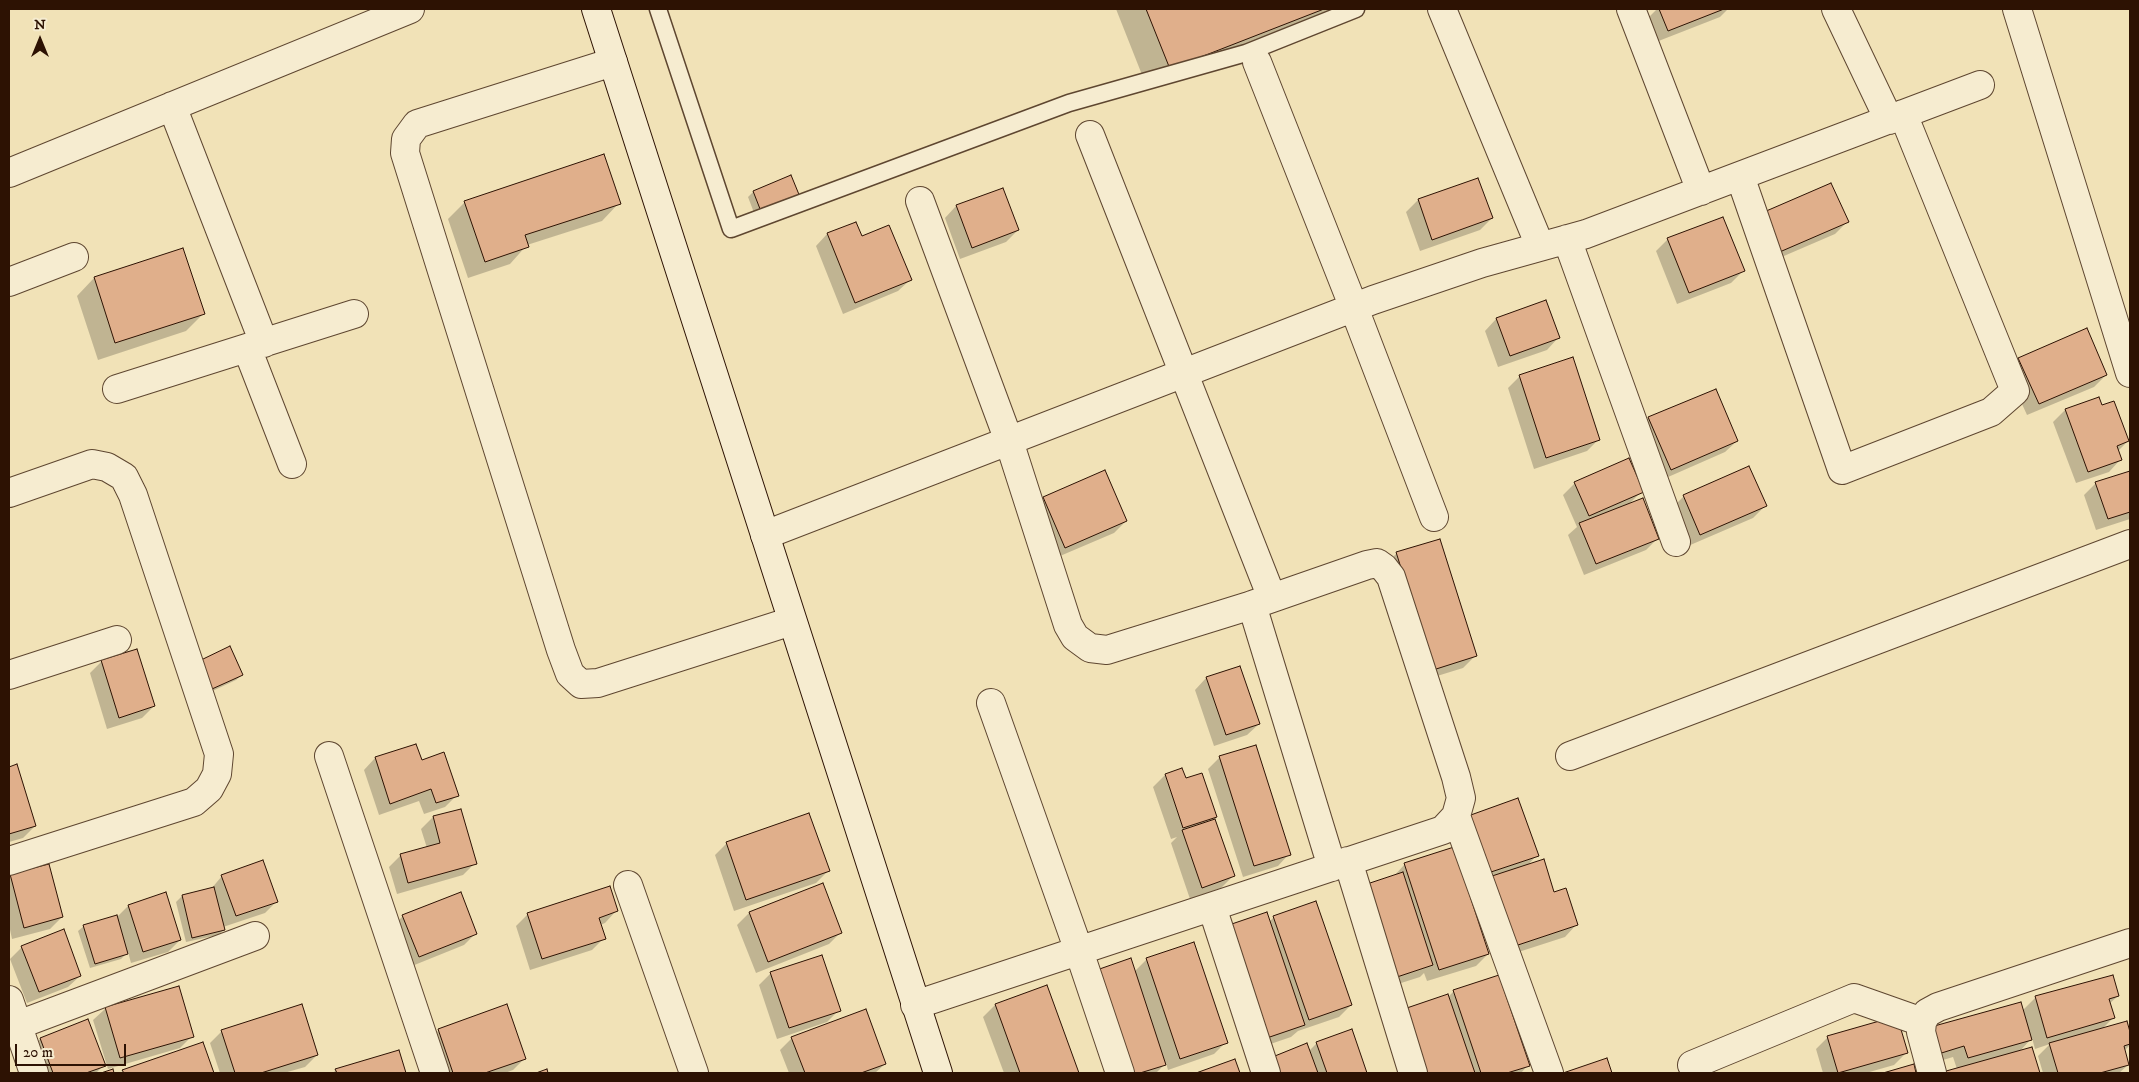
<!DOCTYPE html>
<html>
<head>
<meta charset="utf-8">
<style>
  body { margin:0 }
  #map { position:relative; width:2139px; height:1082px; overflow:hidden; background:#f1e2b7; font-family:"IM FELL DW Pica",serif }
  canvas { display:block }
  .frame { position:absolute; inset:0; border:10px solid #2d1203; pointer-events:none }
  .north { position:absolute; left:15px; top:15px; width:50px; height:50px; -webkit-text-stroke:4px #f6ecd0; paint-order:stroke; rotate:0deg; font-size:14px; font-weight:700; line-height:20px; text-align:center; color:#2d1203 }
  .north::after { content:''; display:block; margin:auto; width:18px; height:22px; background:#2d1203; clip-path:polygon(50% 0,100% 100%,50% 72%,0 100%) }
  .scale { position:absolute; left:15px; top:1044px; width:111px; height:22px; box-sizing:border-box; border:2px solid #2d1203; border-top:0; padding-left:6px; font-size:15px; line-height:18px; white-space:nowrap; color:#2d1203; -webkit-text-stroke:4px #f6ecd0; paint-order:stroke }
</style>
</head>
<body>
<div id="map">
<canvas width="2139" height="1082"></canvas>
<div class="frame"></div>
<div class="north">N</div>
<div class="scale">20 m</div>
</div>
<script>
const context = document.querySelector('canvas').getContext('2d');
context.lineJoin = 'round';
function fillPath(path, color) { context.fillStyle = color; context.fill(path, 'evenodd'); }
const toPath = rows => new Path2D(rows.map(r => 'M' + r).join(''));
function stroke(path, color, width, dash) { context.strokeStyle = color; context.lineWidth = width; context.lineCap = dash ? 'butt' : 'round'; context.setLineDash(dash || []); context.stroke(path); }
fillPath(toPath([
  [1116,9,1355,9,1148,90],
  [1657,9,1728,9,1720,17,1656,42,1647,19],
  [790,177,756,218,748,197,753,192],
  [1478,179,1492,218,1480,230,1420,251,1406,212,1418,200],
  [465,202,619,203,602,221,527,245,510,264,468,278,448,219],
  [956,206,1018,230,1006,242,960,259,945,218],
  [1847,222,1835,234,1763,265,1746,228],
  [855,223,861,238,910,280,898,291,843,314,816,246,827,234],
  [1668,239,1743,271,1731,283,1677,304,1656,251],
  [182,250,203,314,186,331,98,360,77,296,94,278],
  [1545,301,1558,338,1547,350,1498,367,1485,331,1496,319],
  [2019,359,2106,375,2094,387,2027,415,2007,371],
  [1520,376,1599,439,1587,451,1534,469,1508,388],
  [2098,398,2101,406,2128,441,2117,452,2120,460,2109,472,2076,483,2053,422,2065,410],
  [1649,418,1737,441,1725,452,1659,481,1637,430],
  [1629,460,1642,491,1629,504,1658,538,1646,550,1584,575,1568,535,1577,527,1563,495,1575,483],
  [2130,472,2130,519,2096,530,2084,495,2096,483],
  [1684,496,1765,506,1753,518,1688,546,1672,508],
  [1043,498,1126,521,1114,533,1053,559,1031,509],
  [1397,553,1475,656,1463,668,1421,681,1385,565],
  [102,661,154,706,142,718,107,729,90,673],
  [1239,667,1259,724,1247,735,1214,746,1195,690,1206,678],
  [194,668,242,675,236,680,206,694],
  [1220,757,1289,854,1278,866,1243,877,1208,769],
  [375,758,421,761,457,795,445,807,424,814,419,801,379,815,364,770],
  [16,766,35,826,23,838,9,842,9,768],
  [1181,770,1185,780,1216,816,1210,822,1233,876,1221,888,1190,899,1171,843,1177,837,1171,839,1153,787,1165,775],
  [1517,800,1537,855,1526,867,1553,893,1576,925,1565,937,1500,958,1478,890],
  [460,810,475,863,463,875,397,894,389,867,401,855,427,848,421,829,433,817],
  [727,843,828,871,816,883,734,911,715,855],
  [1405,864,1488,954,1476,966,1427,981,1424,973,1420,977,1376,991,1393,877],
  [48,865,62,917,50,929,12,939,9,925,9,877],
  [222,876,277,901,265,913,223,927,224,930,218,935,186,942,176,902,182,896,211,889],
  [822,885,841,932,829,944,756,973,737,925,749,913],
  [128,906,180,940,168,952,131,963,128,952,121,959,90,968,78,931,84,926,116,918],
  [616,911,605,923,600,925,604,938,592,950,530,970,516,926,528,914],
  [403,916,476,933,464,945,407,968,391,928],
  [1274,917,1351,1005,1339,1017,1298,1031,1291,1037,1247,1052,1269,922],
  [22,947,80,976,68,987,27,1003,10,959],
  [1147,959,1226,1042,1214,1054,1168,1070,1166,1063,1156,1073,1108,1073,1134,972],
  [771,973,839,1010,827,1022,777,1039,759,985],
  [1046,986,1078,1073,1004,1073,983,1017,995,1005],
  [178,987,192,1036,180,1048,108,1069,93,1020,105,1009],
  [1454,991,1528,1065,1521,1073,1404,1073,1448,997],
  [2118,996,2109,1004,2113,1018,2101,1030,2126,1023,2130,1045,2124,1051,2128,1065,2119,1073,2043,1073,2038,1056,2050,1044,2035,1049,2032,1038,2019,1052,2031,1048,2038,1073,1941,1073,1957,1069,1953,1057,1923,1066,1916,1041,2022,1011,2036,997],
  [439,1030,524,1059,513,1070,505,1073,438,1073,427,1042],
  [222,1031,317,1055,305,1067,284,1073,220,1073,210,1043],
  [1351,1031,1366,1073,1254,1073,1309,1051,1317,1043],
  [1828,1037,1906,1053,1894,1065,1866,1073,1823,1073,1816,1049],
  [792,1038,885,1064,875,1073,789,1073,780,1050],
  [40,1039,104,1065,96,1073,37,1073,29,1051],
  [202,1044,212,1073,121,1073,123,1071],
  [398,1052,404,1073,333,1073,336,1070]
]), '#0003');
const building = toPath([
  [1146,9,1324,9,1170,69,1146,9],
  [1659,9,1724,9,1668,31,1659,9],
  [604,154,621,204,525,235,529,247,485,262,464,201,604,154],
  [791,175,800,197,762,214,753,191,791,175],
  [1478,178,1493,218,1432,240,1418,199,1478,178],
  [1831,183,1849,222,1775,254,1757,215,1831,183],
  [1003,188,1019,230,972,248,956,205,1003,188],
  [1723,217,1745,271,1689,293,1667,238,1723,217],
  [856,222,862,236,889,225,912,280,855,303,827,233,856,222],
  [183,248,205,314,115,343,94,277,183,248],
  [1546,300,1560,338,1510,356,1496,318,1546,300],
  [2087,328,2107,375,2039,404,2018,358,2087,328],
  [1573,357,1600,440,1546,458,1519,375,1573,357],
  [1716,389,1738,441,1671,470,1648,417,1716,389],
  [2099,397,2102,405,2114,401,2129,441,2117,446,2122,460,2088,472,2065,409,2099,397],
  [1629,458,1644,492,1589,516,1574,482,1629,458],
  [1749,466,1767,506,1700,535,1683,495,1749,466],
  [1105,470,1127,521,1065,548,1043,497,1105,470],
  [2130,471,2130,512,2108,519,2095,482,2130,471],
  [1643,498,1659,539,1596,564,1579,523,1643,498],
  [1440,539,1477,656,1433,670,1396,552,1440,539],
  [230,646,243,675,212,689,199,661,230,646],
  [137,649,155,706,119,718,101,660,137,649],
  [1240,666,1260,724,1226,735,1206,677,1240,666],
  [416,744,422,760,444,752,459,796,436,803,431,789,390,804,375,757,416,744],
  [1256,745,1291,855,1254,866,1219,756,1256,745],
  [17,764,36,826,9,834,9,767,17,764],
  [1182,768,1186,778,1202,773,1217,817,1183,828,1165,774,1182,768],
  [1518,798,1539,856,1488,873,1468,816,1518,798],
  [461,809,477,864,408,883,400,854,440,843,433,816,461,809],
  [809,813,830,871,746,900,726,842,809,813],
  [1215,819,1235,876,1202,888,1182,830,1215,819],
  [1454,847,1489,954,1439,970,1404,863,1454,847],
  [1544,859,1554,892,1566,888,1578,925,1512,947,1489,877,1544,859],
  [263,860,278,902,236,916,221,875,263,860],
  [49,864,63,917,24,928,10,874,49,864],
  [1403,872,1433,965,1388,980,1358,887,1403,872],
  [823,883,842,933,768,962,749,912,823,883],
  [610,886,618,911,599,918,606,939,542,959,527,913,610,886],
  [214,887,225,930,192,938,182,895,214,887],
  [166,892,181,940,143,952,128,905,166,892],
  [461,892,477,934,419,957,402,915,461,892],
  [1316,901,1352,1005,1309,1020,1273,916,1316,901],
  [1267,912,1305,1025,1258,1041,1220,928,1267,912],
  [117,915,128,954,95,964,83,925,117,915],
  [64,929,81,976,39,992,21,946,64,929],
  [1194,942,1228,1043,1180,1059,1146,958,1194,942],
  [822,955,841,1011,789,1028,770,972,822,955],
  [1131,958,1166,1065,1140,1073,1124,1073,1091,972,1131,958],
  [1499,975,1530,1066,1507,1073,1481,1073,1453,990,1499,975],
  [2113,975,2119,996,2109,999,2115,1018,2047,1038,2035,996,2113,975],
  [1047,985,1079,1073,1020,1073,995,1004,1047,985],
  [179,986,194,1037,120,1058,105,1007,179,986],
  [1448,994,1475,1073,1419,1073,1398,1011,1448,994],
  [2021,1002,2032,1040,1968,1058,1964,1046,1935,1055,1927,1028,2021,1002],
  [302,1004,318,1055,261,1073,235,1073,221,1030,302,1004],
  [507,1004,526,1059,485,1073,453,1073,438,1029,507,1004],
  [866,1009,886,1064,861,1073,805,1073,791,1037,866,1009],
  [1897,1016,1908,1053,1838,1073,1827,1036,1897,1016],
  [88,1019,106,1066,86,1073,53,1073,40,1038,88,1019],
  [2127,1021,2130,1032,2130,1044,2124,1046,2129,1065,2100,1073,2058,1073,2049,1043,2127,1021],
  [1352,1029,1367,1073,1327,1073,1316,1042,1352,1029],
  [203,1042,214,1073,124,1073,122,1070,203,1042],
  [1307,1043,1318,1073,1270,1073,1265,1060,1307,1043],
  [2032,1047,2040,1073,1939,1073,2032,1047],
  [399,1050,406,1073,337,1073,335,1069,399,1050],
  [1607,1058,1612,1073,1563,1073,1607,1058],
  [1235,1059,1240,1073,1196,1073,1235,1059],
  [1914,1064,1916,1073,1883,1073,1914,1064],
  [113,1069,114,1073,101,1073,113,1069],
  [547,1069,548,1073,536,1073,547,1069]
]);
fillPath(building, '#e0af8b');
stroke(building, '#2d1203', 1);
const lane = toPath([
  [658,9,731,229,1069,103,1246,53,1356,9]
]);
const street = toPath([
  [1442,9,1540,246],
  [1631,9,1701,191],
  [1836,9,1889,120],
  [2017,9,2130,373],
  [613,62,417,124,406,139,405,153,561,650,570,674,581,684,598,683,792,621],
  [1257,62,1354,308,1434,517],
  [172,106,264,343],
  [1090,135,1272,598],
  [9,173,410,9],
  [1740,176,1842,470,1991,412,2015,391,1903,114],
  [1567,239,1676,542],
  [9,282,74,257],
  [247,348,292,464],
  [117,389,354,314],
  [9,493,92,464,107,467,124,477,133,495,219,754,217,774,209,789,194,802,9,861],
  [765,535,1373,300,1482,263,1586,234,1980,85],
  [1252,605,1332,867],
  [9,675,117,640],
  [991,703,1079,951,1120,1073],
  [329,756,435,1073],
  [1570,756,2130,544],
  [1456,816,1549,1073],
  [1348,861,1413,1073],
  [628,885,694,1073],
  [1212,907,1266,1073],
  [9,1000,34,1073],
  [915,1005,1443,830,1456,816,1461,798,1456,777,1391,577,1384,568,1377,563,1367,565,1252,605,1107,650,1090,648,1075,637,1068,625,1009,441,920,201],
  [18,1025,255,936],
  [1692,1065,1854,998,1922,1022],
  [1932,1073,1921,1032,1922,1022,1927,1013,1938,1007,2130,943]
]);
const secondary = toPath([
  [596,9,938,1073]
]);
stroke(lane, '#5e4630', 19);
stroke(street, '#5e4630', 30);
stroke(secondary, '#2d1203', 30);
stroke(lane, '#f6ecd0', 16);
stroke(street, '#f6ecd0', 28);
stroke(secondary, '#f6ecd0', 28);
</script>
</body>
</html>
